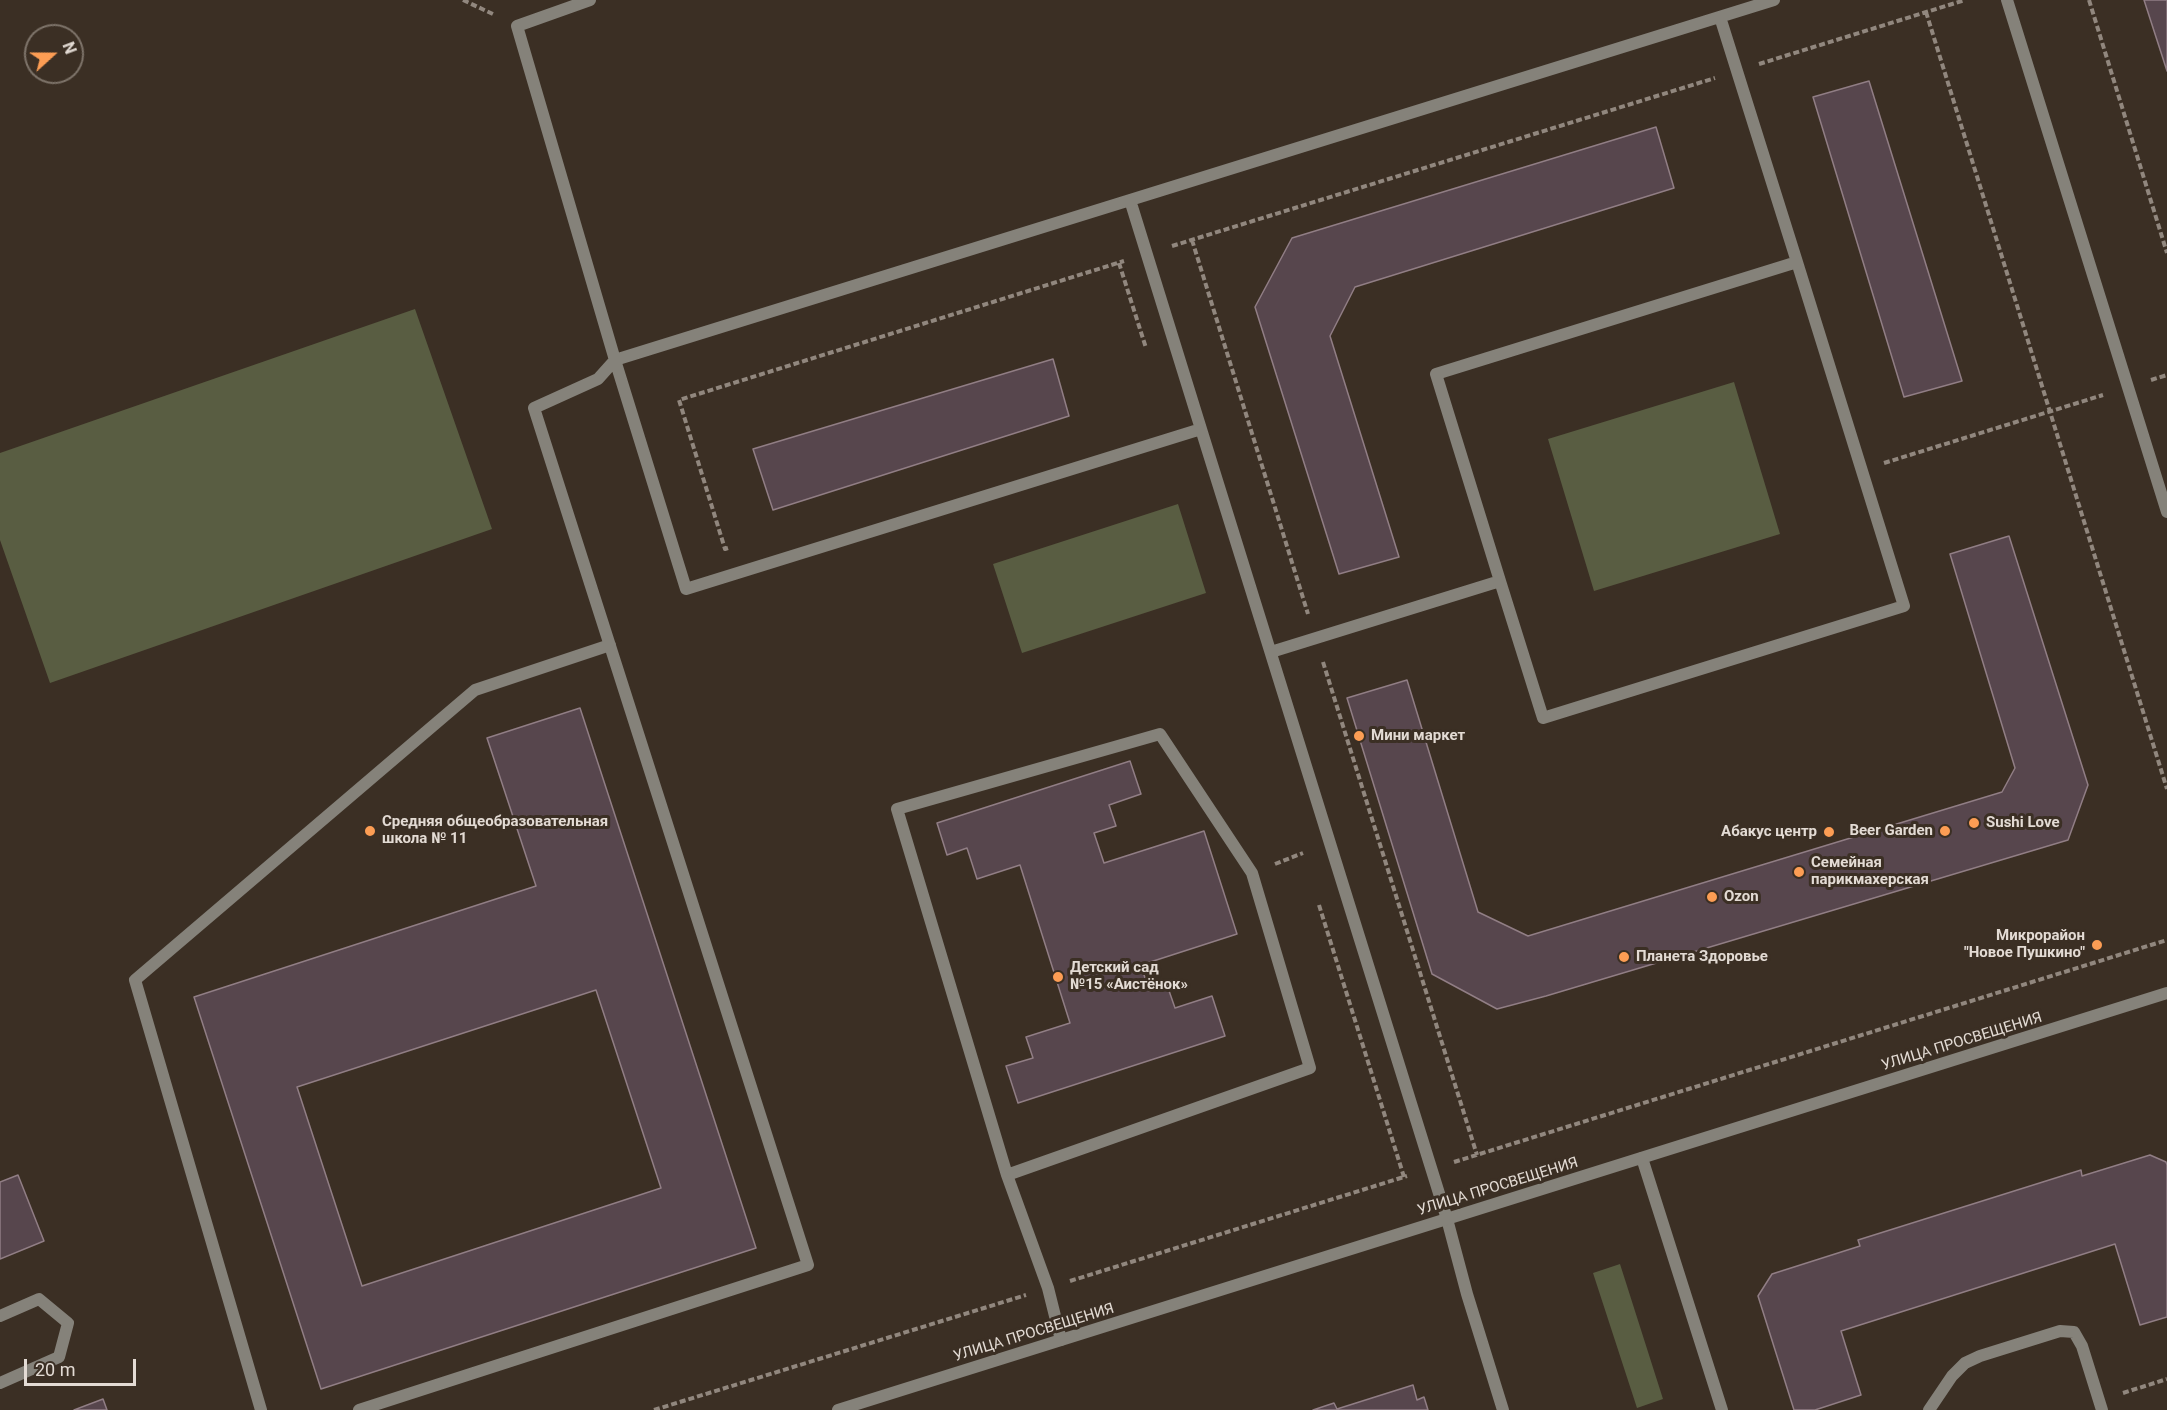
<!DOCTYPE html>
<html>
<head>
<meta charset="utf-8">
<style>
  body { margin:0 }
  #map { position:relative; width:2167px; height:1410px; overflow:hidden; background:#3b2f24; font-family:Roboto,sans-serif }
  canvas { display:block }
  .north { position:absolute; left:24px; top:24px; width:60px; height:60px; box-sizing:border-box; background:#3b2f24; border:2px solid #7e746a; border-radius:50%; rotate:69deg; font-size:16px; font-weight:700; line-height:24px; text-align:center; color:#e3dbd4 }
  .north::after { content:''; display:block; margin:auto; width:21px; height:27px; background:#fc9d54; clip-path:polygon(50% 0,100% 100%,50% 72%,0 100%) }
  .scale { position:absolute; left:24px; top:1359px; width:112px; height:27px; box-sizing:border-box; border:3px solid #e3dbd4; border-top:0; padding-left:8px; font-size:18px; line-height:21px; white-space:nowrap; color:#e3dbd4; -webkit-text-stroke:4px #3b2f24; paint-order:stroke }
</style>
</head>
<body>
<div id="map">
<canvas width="2167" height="1410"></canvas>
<div class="north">N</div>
<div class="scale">20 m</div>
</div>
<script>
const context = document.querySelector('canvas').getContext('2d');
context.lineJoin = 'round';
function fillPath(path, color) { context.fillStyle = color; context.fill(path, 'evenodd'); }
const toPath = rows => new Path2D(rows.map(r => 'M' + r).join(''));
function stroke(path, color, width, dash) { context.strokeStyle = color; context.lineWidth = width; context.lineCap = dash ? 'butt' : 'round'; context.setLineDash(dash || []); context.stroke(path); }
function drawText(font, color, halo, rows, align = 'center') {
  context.font = font + ' Roboto,sans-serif'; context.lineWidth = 6; context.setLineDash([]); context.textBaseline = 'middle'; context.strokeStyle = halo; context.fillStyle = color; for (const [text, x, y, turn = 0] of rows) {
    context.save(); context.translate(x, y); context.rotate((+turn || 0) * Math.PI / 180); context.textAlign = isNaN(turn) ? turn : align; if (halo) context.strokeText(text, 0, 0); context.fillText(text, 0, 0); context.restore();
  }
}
fillPath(toPath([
  [415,309,492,529,50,683,0,540,0,453],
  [1734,382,1780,534,1594,591,1548,439],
  [1178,504,1206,593,1022,653,993,564],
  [1620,1264,1663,1399,1637,1408,1593,1273]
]), '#595d42');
const building = toPath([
  [2144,0,2167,0,2167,71,2144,0],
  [1869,81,1962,381,1904,397,1813,97,1869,81],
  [1656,127,1674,188,1355,287,1330,336,1399,557,1339,574,1255,307,1292,238,1656,127],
  [1053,359,1069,416,773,510,753,449,1053,359],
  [2009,536,2088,785,2068,840,1546,996,1497,1009,1432,974,1347,698,1407,680,1478,912,1528,936,2002,792,2015,768,1950,554,2009,536],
  [580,708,756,1248,321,1389,194,997,536,886,487,738,580,708],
  [596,990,661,1188,362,1286,297,1087,596,990],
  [1130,761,1141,794,1109,805,1116,826,1094,833,1104,863,1204,831,1237,934,1141,965,1149,991,1167,985,1175,1008,1212,996,1225,1036,1018,1103,1006,1066,1033,1058,1026,1037,1070,1023,1020,865,977,879,967,848,947,855,937,823,1130,761],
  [2150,1155,2166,1162,2167,1165,2167,1317,2140,1325,2115,1244,1841,1331,1861,1395,1815,1410,1794,1410,1758,1296,1772,1274,1860,1246,1858,1240,2081,1170,2082,1176,2150,1155],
  [18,1175,44,1241,0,1259,0,1182,18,1175],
  [1413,1385,1417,1400,1424,1397,1428,1410,1313,1410,1334,1403,1337,1409,1413,1385],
  [103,1399,107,1410,74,1410,103,1399]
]);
fillPath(building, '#57464d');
stroke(building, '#917e85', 1.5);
stroke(toPath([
  [463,0,495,15],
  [2089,0,2167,253],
  [1926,12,2167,789],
  [1759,64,1965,0],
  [1192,240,1308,614],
  [1172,246,1715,78],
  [1119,263,1146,348],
  [2151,380,2167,375],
  [1884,463,2103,395],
  [728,548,725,549,679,400,1124,261],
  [1323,662,1477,1155],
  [1275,864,1303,853],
  [1319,905,1404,1177],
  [1454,1162,2167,940],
  [1070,1281,1407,1176],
  [2123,1393,2167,1379],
  [654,1410,1026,1295]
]), '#91877e', 4, [6, 3]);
stroke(toPath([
  [2007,0,2167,512],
  [1720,17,1797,262],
  [1130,200,1201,429],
  [1271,652,1500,581,1543,718,1904,606,1797,262,1436,374,1500,581],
  [1642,1158,1722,1410],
  [1007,1175,1310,1068,1252,873,1160,734,897,809,1007,1175,1048,1288,1061,1340],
  [0,1316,39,1299,68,1323,59,1357,0,1383],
  [261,1410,135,980,475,690,610,645],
  [359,1410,808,1265,534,408,598,379,615,360,517,26,590,0],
  [1503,1410,1467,1294,1447,1219,1201,429,686,589,615,360,1774,0],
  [1929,1410,1952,1376,1965,1363,1980,1356,2060,1331,2074,1332,2082,1346,2102,1410]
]), '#85827a', 12);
stroke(toPath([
  [838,1410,2167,993]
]), '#85827a', 12);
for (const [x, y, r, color] of [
  [1359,736,6,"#fc9d54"],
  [1974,823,6,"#fc9d54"],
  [370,831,6,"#fc9d54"],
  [1945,831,6,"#fc9d54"],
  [1829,832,6,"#fc9d54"],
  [1799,872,6,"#fc9d54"],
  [1712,897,6,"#fc9d54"],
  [2097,945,6,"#fc9d54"],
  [1624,957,6,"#fc9d54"],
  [1058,977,6,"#fc9d54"]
]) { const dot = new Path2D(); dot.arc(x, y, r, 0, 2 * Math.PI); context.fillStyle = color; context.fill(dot); stroke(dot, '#3b2f24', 2); }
drawText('bold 15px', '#e3dbd4', '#3b2f24', [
  ["Мини маркет",1371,736],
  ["Средняя общеобразовательная",382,822],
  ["школа № 11",382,839],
  ["Sushi Love",1986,823],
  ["Beer Garden",1933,831,"right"],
  ["Абакус центр",1817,832,"right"],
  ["Семейная",1811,863],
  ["парикмахерская",1811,880],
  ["Ozon",1724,897],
  ["Микрорайон",2085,936,"right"],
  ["\"Новое Пушкино\"",2085,953,"right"],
  ["Планета Здоровье",1636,957],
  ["Детский сад",1070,968],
  ["№15 «Аистёнок»",1070,985]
], 'left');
drawText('15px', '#e3dbd4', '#3b2f24', [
  ["УЛИЦА ПРОСВЕЩЕНИЯ",1962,1042,-17],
  ["УЛИЦА ПРОСВЕЩЕНИЯ",1498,1187,-17],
  ["УЛИЦА ПРОСВЕЩЕНИЯ",1034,1333,-17]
]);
</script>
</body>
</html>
